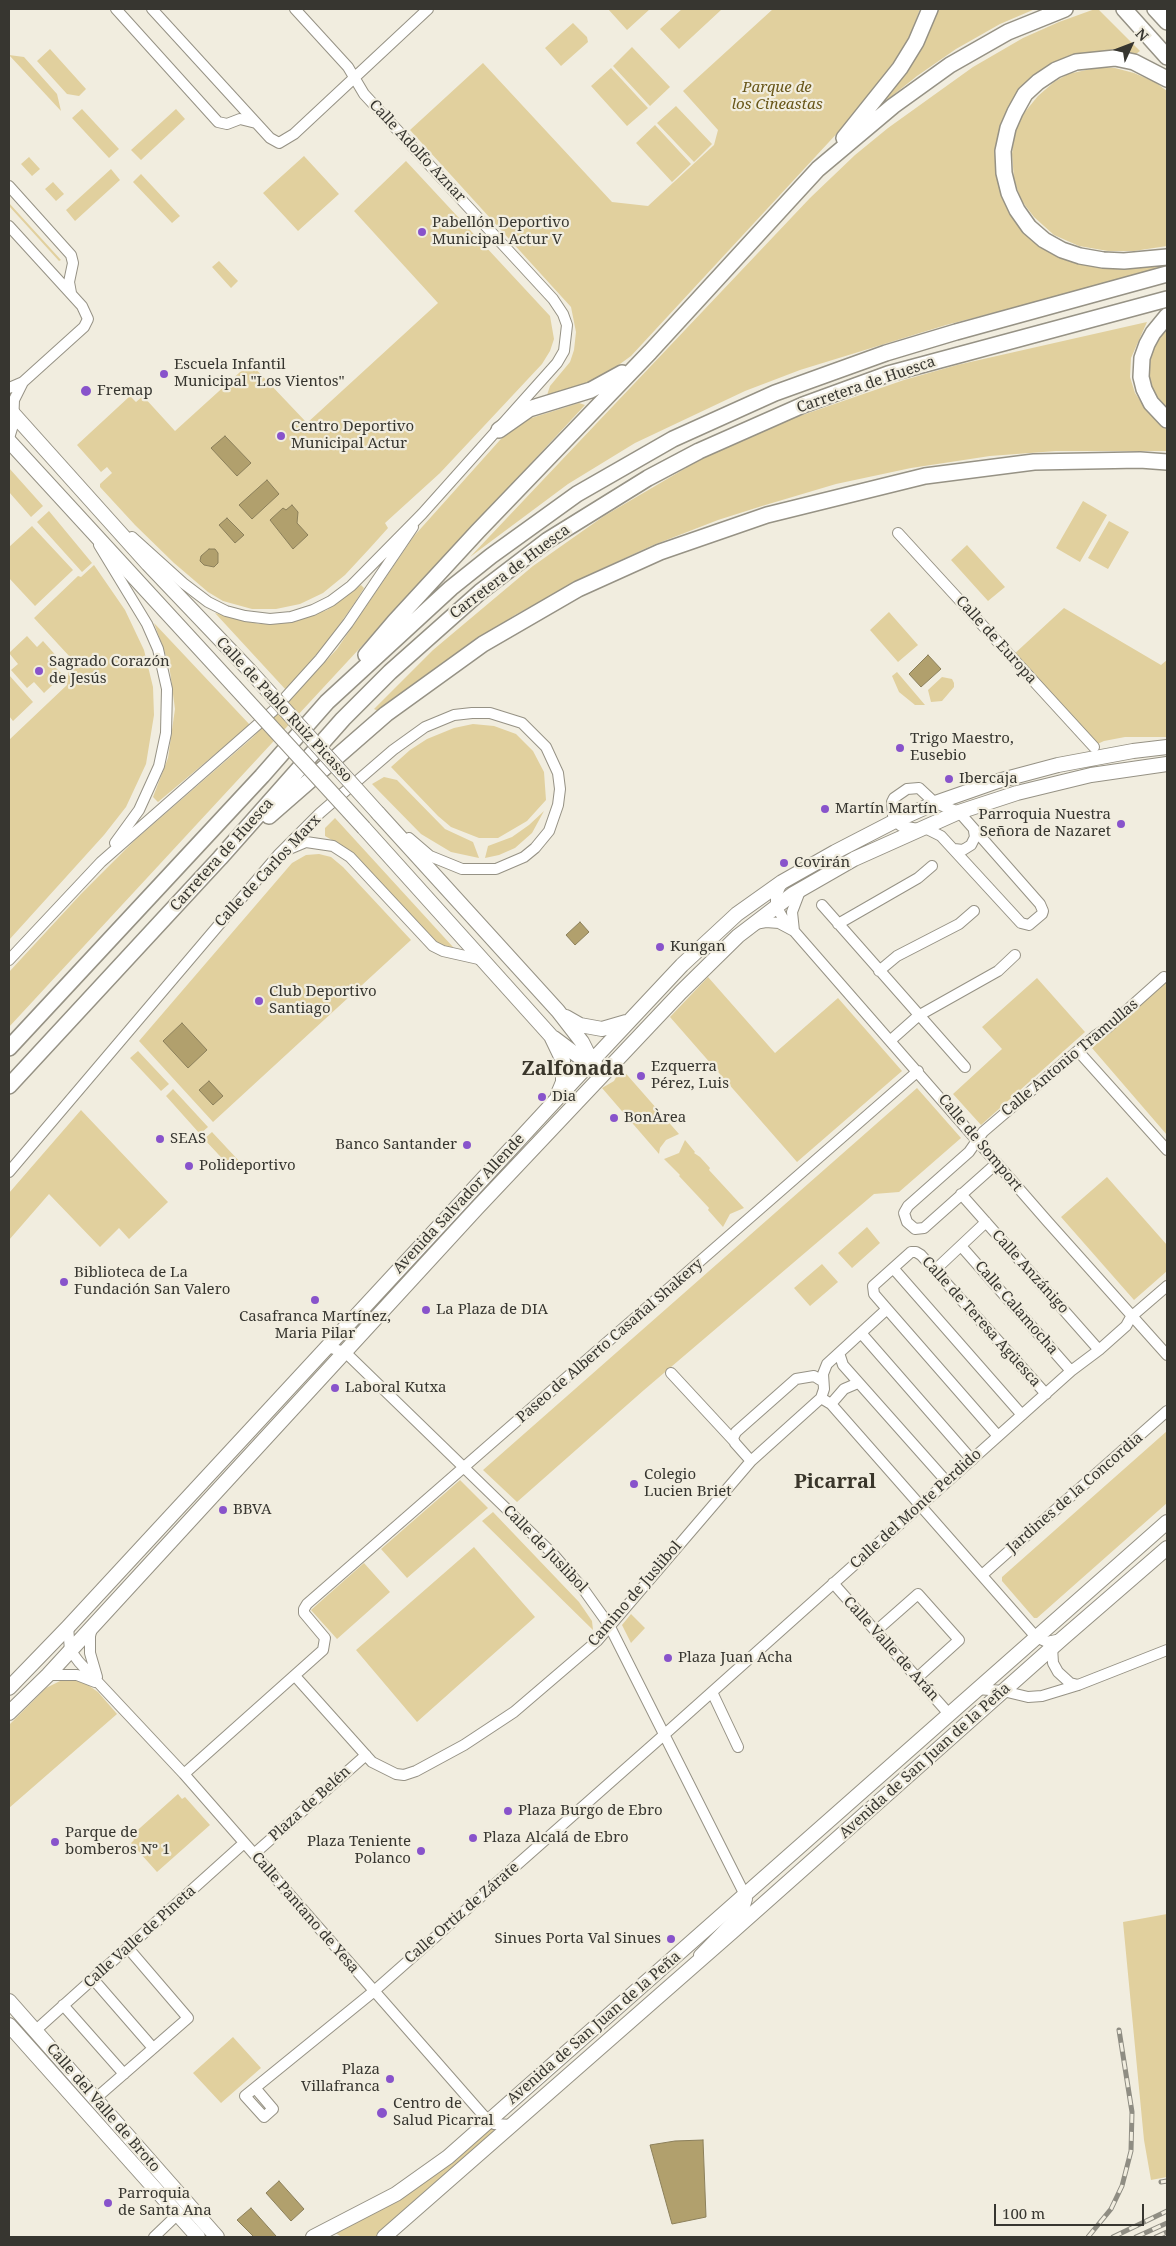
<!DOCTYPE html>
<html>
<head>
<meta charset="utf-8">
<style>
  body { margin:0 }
  #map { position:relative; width:1176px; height:2246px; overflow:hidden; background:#f1eddf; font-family:"Noto Serif",serif }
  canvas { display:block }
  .frame { position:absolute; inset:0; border:10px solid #373630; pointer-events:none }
  .north { position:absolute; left:1106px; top:20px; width:50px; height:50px; -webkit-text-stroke:4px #f1eddf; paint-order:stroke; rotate:47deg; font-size:14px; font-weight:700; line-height:20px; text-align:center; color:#373630 }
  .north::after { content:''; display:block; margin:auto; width:18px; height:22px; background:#373630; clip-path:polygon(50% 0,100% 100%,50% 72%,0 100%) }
  .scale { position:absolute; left:994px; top:2204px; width:150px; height:22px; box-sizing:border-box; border:2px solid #373630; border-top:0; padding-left:6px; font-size:15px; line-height:18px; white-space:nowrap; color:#373630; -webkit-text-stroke:4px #f1eddf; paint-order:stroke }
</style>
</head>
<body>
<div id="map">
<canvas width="1176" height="2246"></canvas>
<div class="frame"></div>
<div class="north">N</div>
<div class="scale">100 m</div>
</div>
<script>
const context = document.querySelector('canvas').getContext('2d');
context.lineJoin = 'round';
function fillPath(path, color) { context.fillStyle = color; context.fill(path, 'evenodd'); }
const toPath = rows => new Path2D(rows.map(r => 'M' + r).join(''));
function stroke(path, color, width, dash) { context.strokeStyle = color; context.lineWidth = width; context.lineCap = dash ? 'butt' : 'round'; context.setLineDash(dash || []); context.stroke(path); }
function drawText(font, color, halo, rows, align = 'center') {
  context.font = font + ' "Noto Serif",serif'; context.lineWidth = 4.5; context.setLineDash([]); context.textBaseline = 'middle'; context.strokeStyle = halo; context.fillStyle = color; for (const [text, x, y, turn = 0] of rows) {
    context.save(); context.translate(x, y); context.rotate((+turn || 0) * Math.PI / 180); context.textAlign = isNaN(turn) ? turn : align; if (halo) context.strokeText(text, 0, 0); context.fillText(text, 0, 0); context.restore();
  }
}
fillPath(toPath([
  [608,9,650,9,627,30],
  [682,9,721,10,679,49,660,29],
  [773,9,920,9,906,46,878,89,631,356,598,380,546,398,550,386,570,362,574,350,576,332,571,307,410,130,483,63,612,202,648,206,714,145,718,130,683,91],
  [936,9,1035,9,1000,24,956,49,917,76,887,100,885,97],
  [1095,9,1098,9,1140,51,1133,56,1108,52,1074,57,1016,96,1004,116,998,136,996,160,1001,188,1056,254,1167,261,1167,268,946,325,800,370,745,391,635,443,568,484,470,557,810,198,855,155,888,128,973,67,1023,38,1059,22],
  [573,23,587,37,588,42,561,66,545,48],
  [632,47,670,87,650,106,613,66],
  [50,49,86,89,79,96,67,94,37,61],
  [9,55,24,57,57,94,61,111],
  [1100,67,1115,68,1134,73,1155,82,1167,91,1167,246,1134,251,1108,251,1079,246,1054,235,1034,217,1021,200,1014,179,1012,154,1015,132,1024,113,1038,96,1054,82,1068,74],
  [611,68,648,108,627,126,591,86],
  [676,106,712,144,694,162,657,123],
  [82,109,119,149,109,158,72,118],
  [176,109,185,119,141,160,131,150],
  [655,125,691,164,672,182,636,143],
  [304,156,339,194,298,231,263,193],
  [29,157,40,169,32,176,21,164],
  [406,161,550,316,554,339,550,351,542,364,440,473,385,523,388,528,370,548,345,575,323,593,300,604,276,609,252,609,223,601,208,592,174,563,135,525,100,487,100,484,112,473,107,467,101,472,77,445,130,396,136,402,143,396,175,431,250,363,307,423,438,303,354,211],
  [111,169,120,180,75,221,66,210],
  [141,174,180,216,172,223,133,182],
  [53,182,64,194,56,201,45,189],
  [9,203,61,260,59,261,9,206],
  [219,261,238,281,231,288,212,267],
  [1167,320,1167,415,1144,389,1147,344],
  [1147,322,1131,358,1130,377,1135,393,1146,409,1160,425,1167,430,1167,451,1056,451,990,456,911,468,836,484,762,506,718,520,651,546,595,572,515,615,430,672,378,711,374,709,433,650,533,566,604,516,708,455,791,419,904,380,957,365],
  [579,403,585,405,9,1027,9,972,81,894,135,840,252,738,300,689,337,649,414,536,500,440,512,428,525,420],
  [9,468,43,506,31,517,9,492],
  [1083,501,1107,515,1080,562,1056,548],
  [49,511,92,563,82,572,37,522],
  [1109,521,1129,532,1108,569,1088,558],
  [32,526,73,570,35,606,9,578,9,547],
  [967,545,1005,587,988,601,951,560],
  [94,565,125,610,144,650,153,687,154,715,146,764,126,807,104,835,9,940,9,740,67,685,70,657,34,618,78,576,81,577],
  [361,585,364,588,356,601,328,641,286,690,215,613,259,624,294,622,327,610],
  [1064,608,1161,665,1167,660,1167,737,1125,737,1104,741,1093,746,1012,656],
  [889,612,918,645,898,662,870,630],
  [154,623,250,725,158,802,153,797,168,758,175,709,169,664],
  [27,636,37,647,43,641,59,659,53,665,63,675,44,693,34,682,27,688,11,670,18,664,9,653],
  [897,672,925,705,915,705,899,692,892,676],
  [9,675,33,702,13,721,9,716],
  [942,677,952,679,954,683,954,687,942,701,931,702,928,690],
  [473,724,494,726,516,734,533,751,544,772,546,800,527,821,498,838,479,838,451,827,438,816,391,767,410,750,427,739,454,728],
  [384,777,397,780,445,829,473,842,479,858,451,852,421,834,372,784],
  [544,811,532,833,515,848,499,855,485,858,488,846,512,837,529,825],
  [335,818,453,947,452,948,443,946,434,940,351,851,325,836,325,828],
  [319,854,331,857,343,867,411,940,213,1122,139,1041,292,863,306,855],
  [708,977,775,1053,838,998,902,1071,797,1162,670,1017],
  [1037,978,1085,1032,981,1125,953,1094,1002,1049,982,1027],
  [1167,980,1167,1135,1092,1048],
  [138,1051,169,1084,161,1091,130,1058],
  [621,1068,679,1134,666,1140,660,1148,659,1154,602,1088,614,1081],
  [917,1088,961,1138,899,1192,874,1194,644,1390,517,1502,483,1470],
  [173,1089,208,1127,200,1134,166,1096],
  [81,1110,168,1202,129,1239,119,1228,100,1247,49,1194,9,1240,9,1193],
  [212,1132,240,1162,232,1169,204,1139],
  [685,1140,695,1152,694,1153,700,1157,710,1168,709,1170,744,1208,730,1214,723,1227,708,1210,709,1208,679,1176,680,1175,664,1159,679,1153],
  [1107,1177,1167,1245,1167,1271,1134,1300,1061,1217],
  [867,1227,880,1243,852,1268,838,1253],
  [822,1264,838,1282,810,1306,794,1288],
  [1167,1431,1167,1503,1037,1618,1034,1618,1002,1581,1002,1577],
  [460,1480,488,1508,407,1578,381,1549],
  [493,1512,579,1602,592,1621,593,1630,482,1521],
  [474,1547,535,1617,417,1722,356,1650],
  [364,1563,390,1592,337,1639,311,1610],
  [631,1614,645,1628,631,1643,622,1625],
  [64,1679,74,1679,85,1683,98,1692,117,1714,9,1808,9,1725,46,1688],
  [178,1794,182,1799,185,1797,210,1825,157,1872,131,1843,134,1840,131,1836],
  [1167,1914,1167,2177,1151,2180,1144,2140,1123,1922],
  [233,2037,261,2068,221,2103,193,2073],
  [489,2128,499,2133,378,2237,342,2237,335,2233]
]), '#e1d09e');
const water = toPath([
  [225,436,251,463,237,476,211,448,225,436],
  [267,480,279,494,252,519,239,505,267,480],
  [292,505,298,512,297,523,308,535,293,549,270,520,283,508,286,510,292,505],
  [227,518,244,535,235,543,219,525,227,518],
  [209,549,215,549,218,553,218,563,214,567,204,565,200,561,201,556,209,549],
  [928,655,941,669,921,687,909,674,928,655],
  [580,922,589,932,575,945,566,935,580,922],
  [182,1023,207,1050,188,1068,163,1041,182,1023],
  [209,1081,223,1096,213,1105,199,1090,209,1081],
  [703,2140,706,2217,672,2224,650,2145,675,2141,703,2140],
  [279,2181,304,2209,291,2221,266,2193,279,2181],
  [251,2208,276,2236,274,2237,254,2237,237,2220,251,2208]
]);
fillPath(water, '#b1a06d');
stroke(water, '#8c805b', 1);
const minor = toPath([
  [116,9,218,122,227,124,240,119,256,123],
  [152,9,270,138,279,143,294,134,428,9],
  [9,186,71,255,73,263,69,282,71,293],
  [9,226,82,306,88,319,84,327,23,382,14,400,13,425,9,438],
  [9,388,23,382],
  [898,533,1094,747],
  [132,537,183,583,208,602,226,611,245,616,270,619,291,617,313,610,331,601,351,586,422,514,557,363,564,351,567,325,563,314,553,299,364,94,348,67,295,9],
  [99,545,147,624,158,649,167,689,166,733,159,766,139,810,115,843],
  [918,829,901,826,895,821,893,815,892,802,894,798,907,789,919,788,935,803,959,812,1040,904,1043,911,1042,914,1029,925,1021,923,941,836,923,827],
  [954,849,963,850,971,845,975,837,974,831],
  [287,850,306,842,333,846,350,857,433,946,443,951,483,960],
  [782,883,776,896,776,906,788,927],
  [822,905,965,1067],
  [755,924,766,922,779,923,794,931,1048,1222,1167,1355],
  [838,924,918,878,932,866],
  [794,931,792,912,800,891],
  [9,960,101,862,273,711,320,659,348,623,413,527],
  [879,971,897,956,959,924,974,911],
  [891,1040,918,1016,998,971,1015,955],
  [1078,1051,1167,1150],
  [997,1163,924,1228,915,1229,907,1222,904,1213,908,1206,969,1152,983,1132,1095,1036,1107,1028,1164,977],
  [9,1172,279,854,320,813,393,750,425,727,454,715,472,713,490,713,522,723,546,747,558,773,560,789,558,805,549,831,535,848,524,857,496,869,462,869,430,856,409,838],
  [961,1194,1099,1350],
  [961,1246,1071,1371],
  [893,1268,1022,1415],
  [935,1270,986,1222],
  [887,1309,998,1436],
  [861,1333,972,1460],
  [327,1347,345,1352,553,1554,584,1590,609,1625,747,1899,744,1909,699,1955],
  [839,1353,843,1365,947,1482],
  [671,1373,734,1441],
  [821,1398,831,1404,1036,1637,1047,1642,1061,1639],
  [831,1404,844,1389,858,1383],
  [751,1461,735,1443,733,1438,736,1432,796,1379,814,1376,822,1381],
  [982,1575,1167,1411],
  [833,1583,949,1714],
  [68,1627,70,1650,79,1662,184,1774,483,2115,494,2124,512,2125],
  [92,1628,90,1636,90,1653,97,1677],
  [876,1631,918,1594,959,1640,917,1678],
  [1052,1647,1053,1663,1058,1672,1070,1683,1078,1685],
  [48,1675,77,1675,95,1682],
  [295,1676,372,1762,396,1774,404,1775,416,1771,464,1745,514,1712,597,1641,751,1461,821,1398,824,1389,823,1374,827,1364,887,1309,874,1294,873,1286,911,1252,916,1252,921,1255,1046,1394],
  [977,1689,1003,1691,1028,1697,1042,1696,1078,1685,1167,1650],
  [712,1692,738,1747],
  [184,1774,323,1650,325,1638,304,1613,304,1609,307,1604,918,1071],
  [254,1854,366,1755],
  [93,1979,153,2048],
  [63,2005,124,2074],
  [36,2030,244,1843],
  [256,2089,273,2109,264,2117,245,2096,373,1992,665,1734,1071,1371,1099,1350,1126,1326,1131,1317,1167,1286],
  [95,2099,188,2018,128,1948],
  [154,2237,178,2214]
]);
const major = toPath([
  [9,409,148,564,250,671],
  [9,441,234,686],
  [378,813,558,1011,582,1042,590,1058,590,1069],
  [364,828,551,1036,563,1061,563,1082,558,1094],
  [566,1017,580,1025,602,1029,626,1022],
  [554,1038,578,1056,595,1063],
  [9,1688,68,1627,591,1062,682,965,737,914,782,882,835,852,895,821,935,803,998,781,1058,765,1133,751,1167,747],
  [9,1713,48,1675,477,1208,681,992,738,936,793,894,854,859,959,812,1017,793,1091,775,1167,764],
  [9,2001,217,2237],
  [9,2025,198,2237],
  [313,2237,396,2194,448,2157,1167,1522],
  [384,2237,732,1932,1063,1638,1167,1548]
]);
const highway = toPath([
  [1124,9,1167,57],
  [1155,9,1167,22],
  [1167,79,1134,62,1115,58,1076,62,1056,70,1038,82,1025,94,1015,112,1008,128,1003,151,1004,173,1009,193,1017,210,1029,227,1044,240,1062,250,1080,256,1103,260,1124,261,1167,257],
  [844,138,900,68,916,42,930,9],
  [1167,316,1153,333,1147,344,1142,358,1141,377,1144,389,1151,403,1167,420],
  [499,430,529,409,591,390,622,373],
  [366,655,395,621,478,531,650,352,818,169,893,106,950,65,1008,32,1065,9],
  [269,816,386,714,483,644,578,589,660,552,767,515,925,476,1034,462,1140,460,1167,462],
  [9,1048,262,776,327,702,451,588,491,556,577,494,673,439,775,393,886,353,956,332,1167,274],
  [9,1086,220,858,343,719,390,672,480,592,548,540,648,478,699,451,803,405,888,374,1167,299]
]);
stroke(minor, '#969285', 12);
stroke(major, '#969285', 16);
stroke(highway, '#969285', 18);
stroke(minor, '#fff', 10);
stroke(major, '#fff', 14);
stroke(highway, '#fff', 15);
const rail = toPath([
  [1161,2182,1167,2181],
  [1088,2237,1111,2209,1122,2186,1131,2151,1132,2112,1119,2030],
  [1113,2237,1167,2211],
  [1136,2237,1167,2223],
  [1156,2237,1167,2232]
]);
stroke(rail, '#8f8d83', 5);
stroke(rail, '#f1eddf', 3, [9]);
const majorBridge = toPath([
  [250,671,378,813],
  [234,686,364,828]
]);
stroke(majorBridge, '#969285', 16, []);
stroke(majorBridge, '#fff', 14);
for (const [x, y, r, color] of [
  [422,232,5,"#8853cb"],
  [164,374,5,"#8853cb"],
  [86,391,6,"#8853cb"],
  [281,436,5,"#8853cb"],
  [39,671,5,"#8853cb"],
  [900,748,5,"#8853cb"],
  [949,779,5,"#8853cb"],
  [825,809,5,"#8853cb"],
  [1121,824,5,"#8853cb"],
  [784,863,5,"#8853cb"],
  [660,947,5,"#8853cb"],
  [259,1001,5,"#8853cb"],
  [641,1076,5,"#8853cb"],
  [542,1097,5,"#8853cb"],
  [614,1118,5,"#8853cb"],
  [160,1139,5,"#8853cb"],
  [467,1145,5,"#8853cb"],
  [189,1166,5,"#8853cb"],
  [64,1282,5,"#8853cb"],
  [315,1300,5,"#8853cb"],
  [426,1310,5,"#8853cb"],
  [335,1388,5,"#8853cb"],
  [634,1484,5,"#8853cb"],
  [223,1510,5,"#8853cb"],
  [668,1658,5,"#8853cb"],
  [508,1811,5,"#8853cb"],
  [473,1838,5,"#8853cb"],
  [55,1842,5,"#8853cb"],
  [421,1851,5,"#8853cb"],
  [671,1939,5,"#8853cb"],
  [390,2079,5,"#8853cb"],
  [382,2113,6,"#8853cb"],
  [108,2203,5,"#8853cb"]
]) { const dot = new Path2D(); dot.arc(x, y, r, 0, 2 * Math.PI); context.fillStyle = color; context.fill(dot); stroke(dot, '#f1eddf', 2); }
drawText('italic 15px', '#685619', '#f1eddf', [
  ["Parque de",777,88],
  ["los Cineastas",777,105]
]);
drawText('15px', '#373630', '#f1eddf', [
  ["Calle Adolfo Aznar",417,151,47],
  ["Carretera de Huesca",866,385,-19],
  ["Carretera de Huesca",510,572,-37],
  ["Calle de Europa",996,640,48],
  ["Calle de Pablo Ruiz Picasso",284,710,47],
  ["Carretera de Huesca",222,855,-48],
  ["Calle de Carlos Marx",268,871,-47],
  ["Calle Antonio Tramullas",1070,1058,-40],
  ["Calle de Somport",980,1143,50],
  ["Avenida Salvador Allende",459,1204,-47],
  ["Calle Anzánigo",1030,1272,48],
  ["Calle Calamocha",1016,1308,49],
  ["Calle de Teresa Agüesca",981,1322,48],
  ["Paseo de Alberto Casañal Shakery",610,1341,-41],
  ["Jardines de la Concordia",1075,1493,-41],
  ["Calle del Monte Perdido",916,1509,-42],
  ["Calle de Juslibol",545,1549,46],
  ["Camino de Juslibol",635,1594,-49],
  ["Calle Valle de Arán",891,1649,48],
  ["Avenida de San Juan de la Peña",925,1761,-42],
  ["Plaza de Belén",310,1804,-42],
  ["Calle Pantano de Yesa",305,1913,49],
  ["Calle Ortiz de Zárate",462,1913,-41],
  ["Calle Valle de Pineta",140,1937,-42],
  ["Avenida de San Juan de la Peña",594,2028,-41],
  ["Calle del Valle de Broto",103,2108,49]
]);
drawText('15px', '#373630', '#f1eddf', [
  ["Pabellón Deportivo",432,223],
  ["Municipal Actur V",432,240],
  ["Escuela Infantil",174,365],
  ["Municipal \"Los Vientos\"",174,382],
  ["Fremap",97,391],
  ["Centro Deportivo",291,427],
  ["Municipal Actur",291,444],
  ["Sagrado Corazón",49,662],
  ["de Jesús",49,679],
  ["Trigo Maestro,",910,739],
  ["Eusebio",910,756],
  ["Ibercaja",959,779],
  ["Martín Martín",835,809],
  ["Parroquia Nuestra",1111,815,"right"],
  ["Señora de Nazaret",1111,832,"right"],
  ["Covirán",794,863],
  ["Kungan",670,947],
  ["Club Deportivo",269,992],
  ["Santiago",269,1009],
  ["Ezquerra",651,1067],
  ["Pérez, Luis",651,1084],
  ["Dia",552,1097],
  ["BonÀrea",624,1118],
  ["SEAS",170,1139],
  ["Banco Santander",457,1145,"right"],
  ["Polideportivo",199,1166],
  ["Biblioteca de La",74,1273],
  ["Fundación San Valero",74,1290],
  ["La Plaza de DIA",436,1310],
  ["Casafranca Martínez,",315,1317,"center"],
  ["Maria Pilar",315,1334,"center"],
  ["Laboral Kutxa",345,1388],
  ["Colegio",644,1475],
  ["Lucien Briet",644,1492],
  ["BBVA",233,1510],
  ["Plaza Juan Acha",678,1658],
  ["Plaza Burgo de Ebro",518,1811],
  ["Parque de",65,1833],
  ["bomberos Nº 1",65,1850],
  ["Plaza Alcalá de Ebro",483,1838],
  ["Plaza Teniente",411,1842,"right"],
  ["Polanco",411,1859,"right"],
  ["Sinues Porta Val Sinues",661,1939,"right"],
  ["Plaza",380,2070,"right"],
  ["Villafranca",380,2087,"right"],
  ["Centro de",393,2104],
  ["Salud Picarral",393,2121],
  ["Parroquia",118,2194],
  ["de Santa Ana",118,2211]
], 'left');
drawText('bold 20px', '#3a362b', '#f1eddf', [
  ["Zalfonada",573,1069],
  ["Picarral",835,1482]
]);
</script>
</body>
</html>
